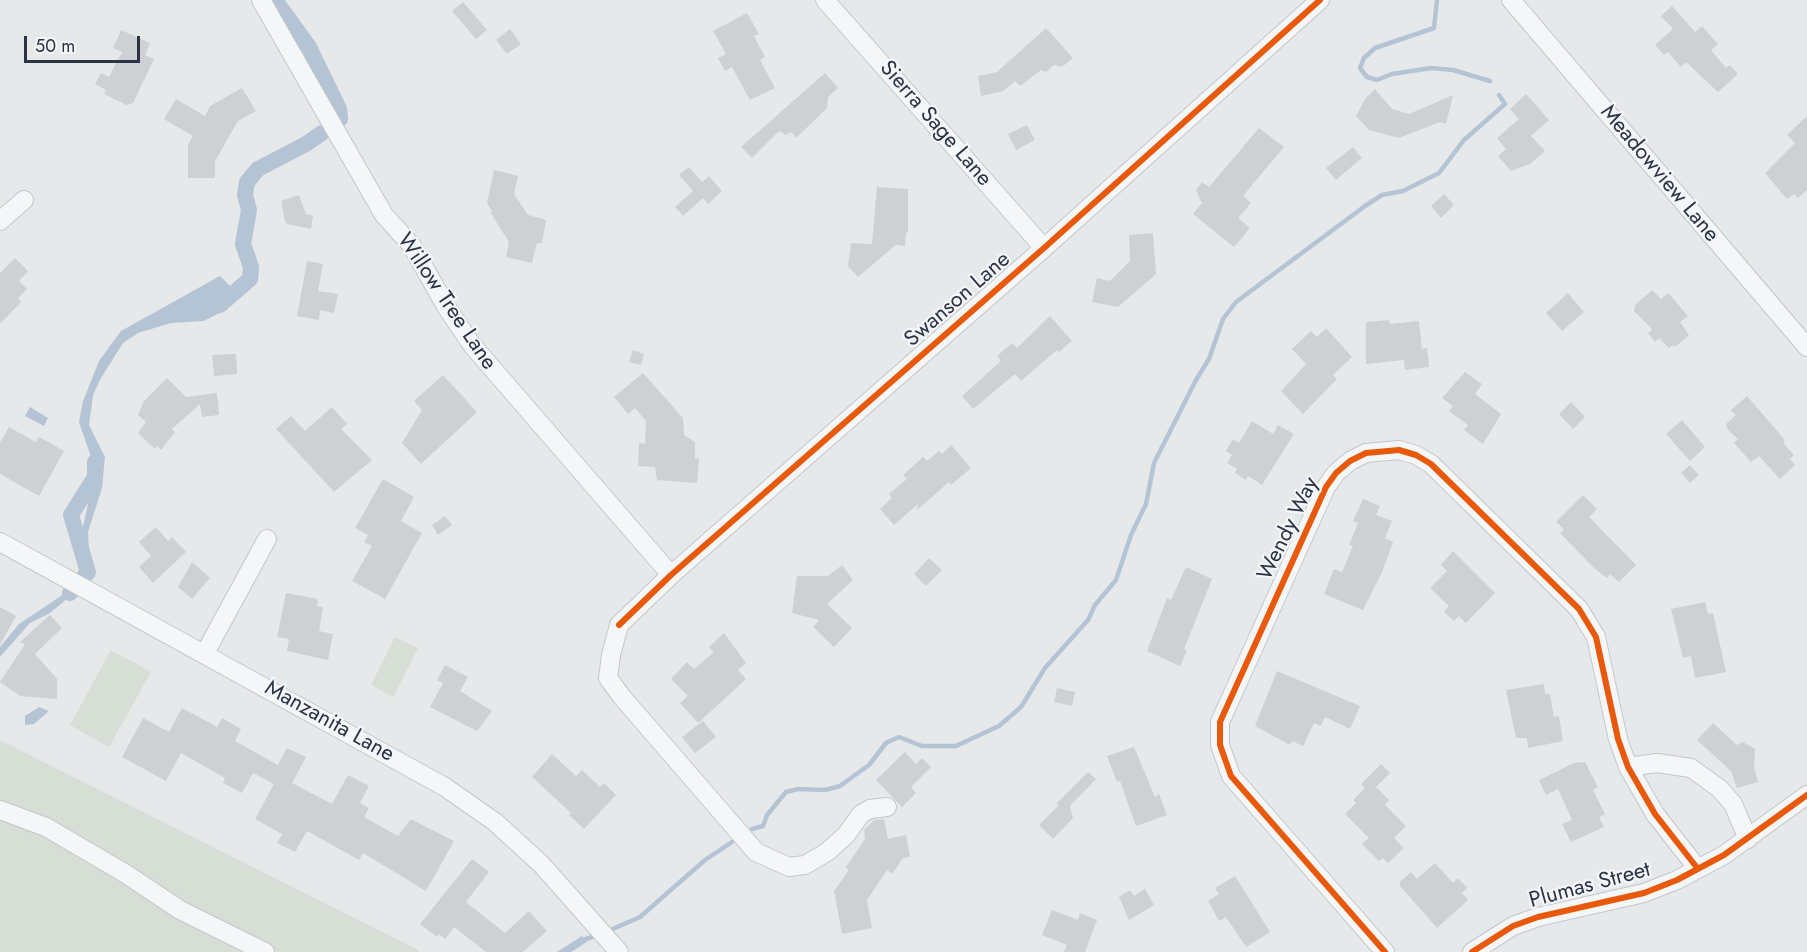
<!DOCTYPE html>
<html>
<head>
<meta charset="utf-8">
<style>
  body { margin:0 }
  #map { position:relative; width:1807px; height:952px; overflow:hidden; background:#e6e8ea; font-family:Jost,sans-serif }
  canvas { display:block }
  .scale { position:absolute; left:24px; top:36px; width:116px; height:27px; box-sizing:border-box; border:3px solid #2b3445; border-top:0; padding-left:8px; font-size:18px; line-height:21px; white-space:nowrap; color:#2b3445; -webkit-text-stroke:4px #f4f6f9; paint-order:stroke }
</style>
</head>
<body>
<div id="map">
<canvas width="1807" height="952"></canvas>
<div class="scale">50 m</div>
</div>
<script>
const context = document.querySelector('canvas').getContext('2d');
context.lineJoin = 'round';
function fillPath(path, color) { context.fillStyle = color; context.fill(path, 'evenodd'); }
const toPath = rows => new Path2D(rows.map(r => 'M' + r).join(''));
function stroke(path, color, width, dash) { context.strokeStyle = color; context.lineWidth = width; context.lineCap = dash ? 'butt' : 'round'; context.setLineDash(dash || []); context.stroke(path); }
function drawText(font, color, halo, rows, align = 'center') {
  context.font = font + ' Jost,sans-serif'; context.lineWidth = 4.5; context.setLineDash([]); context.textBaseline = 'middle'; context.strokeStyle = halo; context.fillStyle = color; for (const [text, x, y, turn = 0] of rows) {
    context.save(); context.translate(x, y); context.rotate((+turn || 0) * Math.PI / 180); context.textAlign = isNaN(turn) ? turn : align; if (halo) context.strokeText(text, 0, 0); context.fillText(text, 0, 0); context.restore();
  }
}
fillPath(toPath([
  [395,637,418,648,393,697,371,685],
  [111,650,151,672,109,747,70,725],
  [0,740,418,950,419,952,0,952]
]), '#d6ded6');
fillPath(toPath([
  [220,276,240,296,223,311,204,321,171,323,138,333,123,343,101,378,93,395,89,425,105,457,102,488,88,532,90,569,68,598,50,613,30,623,0,657,0,647,19,624,61,596,82,566,79,544,91,491,92,460,79,422,83,401,99,361,121,331],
  [30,407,48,418,44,426,25,416],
  [39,707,49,711,34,724,25,725,25,716],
  [582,936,587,942,571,952,557,952]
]), '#b4c4d5');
stroke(toPath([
  [1437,0,1434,28,1375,48,1364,58,1360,68,1367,77,1377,80,1392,74,1431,68,1453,70,1490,81],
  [752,829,763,826,767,815,786,792,798,789,825,790,840,786,869,765,886,743,899,737,922,746,956,746,999,726,1021,707,1045,668,1088,620,1095,605,1116,580,1131,535,1146,504,1154,463,1196,380,1209,359,1223,319,1236,302,1365,206,1382,195,1403,191,1439,173,1464,140,1505,104,1499,95],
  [606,932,640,917,705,860,732,842],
  [580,941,598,935]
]), '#b4c4d5', 4.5);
stroke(toPath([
  [275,0,309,47,339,109,340,119],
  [220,305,250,279,251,267,243,244,249,210,245,195,247,182,258,169,306,144,322,133],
  [70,593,88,572,71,515,95,477,95,462]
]), '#b4c4d5', 16);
fillPath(toPath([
  [463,2,487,30,476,39,452,11],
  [1672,6,1695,32,1702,26,1718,44,1711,50,1726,68,1730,65,1738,74,1718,92,1686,62,1681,67,1668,52,1664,55,1655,45,1673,29,1661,16],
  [747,13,759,34,754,36,765,57,760,60,775,88,750,100,732,67,725,71,718,58,726,54,713,31],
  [1046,28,1073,58,1062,67,1054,65,1046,72,1041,70,1020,86,1015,81,1003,91,981,96,978,76,997,72],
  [510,29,521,44,507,54,496,40],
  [121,30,150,43,145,55,154,59,133,103,127,105,104,94,106,90,95,84,101,73,109,77,122,52,113,48],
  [825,73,838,88,828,97,827,108,796,138,791,132,786,135,779,131,752,158,741,147],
  [242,88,256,111,238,121,215,161,215,178,188,178,188,145,193,136,164,119,176,99,205,116,210,106],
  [1375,89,1392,109,1409,114,1453,95,1446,124,1440,122,1399,138,1369,130,1356,116,1365,99],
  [1526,94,1549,120,1531,136,1545,151,1530,164,1511,171,1498,156,1506,149,1497,138,1519,119,1510,109],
  [1807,116,1807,190,1798,198,1794,194,1787,199,1765,173,1795,143,1787,135],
  [1027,125,1035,140,1016,150,1008,134],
  [1259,128,1284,147,1243,196,1251,203,1238,218,1250,228,1234,247,1193,214,1202,203,1196,190,1202,182,1209,187],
  [1353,147,1362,158,1336,180,1326,168],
  [689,167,702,182,709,176,722,191,708,204,703,198,683,216,675,207,693,191,679,175],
  [494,170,518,176,514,194,528,215,546,220,542,243,537,243,532,263,506,257,509,242,490,212,492,211,487,203],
  [877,187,908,189,908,233,906,232,905,246,896,245,858,277,848,266,851,243,872,244],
  [1444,194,1454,205,1441,218,1431,206],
  [299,195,306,214,313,216,311,229,287,224,285,221,281,201],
  [1153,233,1156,274,1118,307,1092,302,1097,278,1110,281,1130,261,1129,235],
  [15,258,28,271,19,281,27,289,18,298,21,302,0,324,0,273],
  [307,261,323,264,318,291,338,294,334,313,320,310,319,320,297,316],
  [1652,290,1661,299,1668,293,1688,316,1680,322,1689,335,1675,347,1673,345,1669,348,1659,338,1655,342,1648,333,1652,329,1634,311,1635,305],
  [1568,293,1584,312,1562,331,1546,313],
  [1050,316,1072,341,1059,352,1057,350,1021,381,1015,374,973,409,962,396,1001,361,997,356,1012,343,1017,348],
  [1389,320,1390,324,1419,321,1422,349,1427,348,1429,367,1405,370,1404,360,1366,364,1366,322],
  [1326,328,1352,357,1333,375,1337,379,1303,414,1281,391,1306,364,1292,349,1311,331,1317,337],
  [633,350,644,354,641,365,629,362],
  [236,354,237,374,214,376,212,355],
  [1465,372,1482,384,1475,394,1501,414,1483,444,1464,430,1468,425,1449,411,1453,406,1442,398],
  [643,373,683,418,684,435,695,442,695,458,699,459,697,483,657,480,655,467,638,466,639,443,645,444,646,421,635,408,628,414,614,397],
  [443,375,477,412,421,464,402,443,422,410,414,401],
  [167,378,186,397,217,393,219,415,202,417,200,404,172,429,175,432,161,450,158,446,155,449,138,433,146,422,138,415,144,401],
  [1747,396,1785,440,1783,443,1794,455,1790,459,1795,465,1780,479,1759,456,1751,462,1734,443,1738,439,1728,430,1726,424,1736,415,1731,410],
  [1571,402,1585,417,1573,429,1559,414],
  [332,407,347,424,341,429,372,460,334,492,276,429,291,416,305,431],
  [1682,420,1705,447,1690,461,1666,434],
  [1252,421,1273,434,1278,425,1294,434,1262,485,1248,476,1246,480,1235,473,1237,469,1227,463,1232,455,1226,451,1233,439,1239,443],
  [9,427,36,442,39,437,64,451,39,496,0,474,0,443],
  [951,445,971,468,951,485,949,482,917,510,918,504,894,525,880,509,892,498,889,494,907,479,903,475,923,457,927,461,939,451,942,454],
  [1690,465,1699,475,1690,483,1681,473],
  [383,479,414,497,401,521,422,533,385,599,352,581,372,546,364,542,368,535,355,528],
  [1583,495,1597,509,1589,517,1636,565,1619,582,1610,574,1607,578,1594,568,1560,533,1564,529,1556,522],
  [1363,499,1380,506,1376,515,1392,521,1385,538,1393,542,1382,572,1363,610,1324,594,1334,569,1342,572,1353,546,1349,545,1358,523,1353,521],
  [445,516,452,525,438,535,432,525],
  [156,527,168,541,172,537,186,552,153,583,139,567,151,556,139,542],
  [1453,551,1495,593,1466,623,1459,616,1454,621,1444,612,1449,606,1430,588,1447,571,1441,565],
  [929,558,942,570,926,586,914,574],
  [192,562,210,578,192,599,178,587],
  [842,565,853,580,827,604,852,628,834,647,813,627,819,620,792,613,797,576,828,576],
  [1186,567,1212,579,1184,649,1187,651,1180,666,1147,651,1167,598,1171,600],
  [286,593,318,599,317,606,323,607,319,631,333,634,328,660,287,651,289,639,277,637],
  [1705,602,1708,614,1713,613,1726,672,1695,678,1691,656,1683,658,1671,609],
  [0,607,16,616,0,645],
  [50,615,62,628,35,654,57,679,57,699,20,696,0,682,25,644,20,642],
  [724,633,746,663,738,670,746,679,698,723,680,703,688,696,671,679,687,662,694,669,714,652,709,647],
  [445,665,468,677,460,691,492,711,477,731,430,707,443,683,437,680],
  [1277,671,1360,706,1350,729,1325,717,1321,726,1314,723,1303,746,1292,741,1290,745,1255,726],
  [1544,684,1545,694,1550,694,1554,717,1559,716,1563,741,1528,748,1527,738,1516,738,1506,690],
  [1057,688,1075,692,1072,706,1054,702],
  [182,708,217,727,222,718,241,729,235,741,278,765,287,748,306,757,292,783,332,804,348,775,369,786,360,803,369,808,364,817,398,836,411,819,454,841,426,891,363,853,359,860,307,831,295,852,277,843,282,834,255,819,274,784,253,773,242,793,223,783,225,778,181,753,166,781,122,757,143,718,169,732],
  [703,721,716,737,695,753,682,737],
  [1713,723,1737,745,1743,742,1755,749,1754,768,1758,782,1737,788,1731,771,1697,740],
  [1134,747,1155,797,1159,794,1167,815,1136,826,1120,781,1117,782,1107,756],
  [905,752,916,764,922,758,931,767,911,787,916,793,902,807,876,780],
  [552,754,576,776,582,770,600,787,604,783,616,795,584,829,569,815,571,813,532,777],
  [1585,762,1598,787,1593,790,1605,814,1599,817,1604,827,1571,842,1562,824,1572,820,1558,789,1546,795,1539,780,1574,763],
  [1381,764,1390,773,1376,787,1389,800,1385,805,1406,826,1394,838,1404,848,1388,863,1383,858,1379,861,1362,844,1369,838,1345,814,1356,803,1353,800,1365,788,1361,784],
  [1088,772,1096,779,1070,806,1073,818,1053,839,1039,825,1058,806,1057,803],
  [884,819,888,839,906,835,910,857,903,858,892,874,887,870,867,900,872,928,842,934,834,891,849,870,846,867,865,839,864,830,874,820],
  [472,859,489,872,466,902,505,933,529,911,547,931,523,952,486,952,454,927,445,939,439,934,437,937,420,924],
  [1435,863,1453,883,1458,878,1467,888,1462,893,1468,900,1437,928,1400,886,1400,882,1411,872,1417,879],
  [1235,876,1270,932,1246,947,1226,917,1219,921,1208,901,1219,894,1215,888],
  [1145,889,1154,905,1129,920,1119,897,1130,890,1134,896],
  [1052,910,1078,920,1080,913,1097,920,1085,952,1064,952,1067,945,1042,935]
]), '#ced0d3');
const minor = toPath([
  [261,0,384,215,412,246,447,308,472,345,671,575],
  [825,0,1044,248],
  [1511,0,1807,347],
  [0,221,24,200],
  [0,542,445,787,495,822,541,864,619,952],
  [205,653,267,539],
  [1628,767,1657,763,1691,768,1720,789,1733,804,1748,839],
  [887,807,870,809,861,814,846,835,827,852,805,865,789,867,756,852,622,697,608,678,611,655,619,625,671,575,1044,248,1320,0],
  [0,810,46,827,126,874,180,910,265,952],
  [1385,952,1231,776,1220,745,1220,722,1326,487,1336,473,1350,461,1366,453,1399,450,1416,455,1431,464,1579,609,1596,637,1618,739,1628,767,1655,814,1698,869],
  [1472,952,1513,926,1538,917,1644,893,1677,880,1724,855,1807,795]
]);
stroke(minor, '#c4c6c8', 20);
stroke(minor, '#f5f6f7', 18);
stroke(toPath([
  [619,625,671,575,1044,248,1320,0],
  [1385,952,1231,776,1220,745,1220,722,1326,487,1336,473,1350,461,1366,453,1399,450,1416,455,1431,464,1579,609,1596,637,1618,739,1628,767,1655,814,1698,869],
  [1472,952,1513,926,1538,917,1644,893,1677,880,1724,855,1807,795]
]), '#e8590c', 6);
drawText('22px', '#2b3445', '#f4f6f9', [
  ["Sierra Sage Lane",935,124,49],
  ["Meadowview Lane",1659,174,50],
  ["Swanson Lane",958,300,-41],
  ["Willow Tree Lane",446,302,56],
  ["Wendy Way",1289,529,-64],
  ["Manzanita Lane",329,722,29],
  ["Plumas Street",1590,886,-15]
]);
</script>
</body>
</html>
